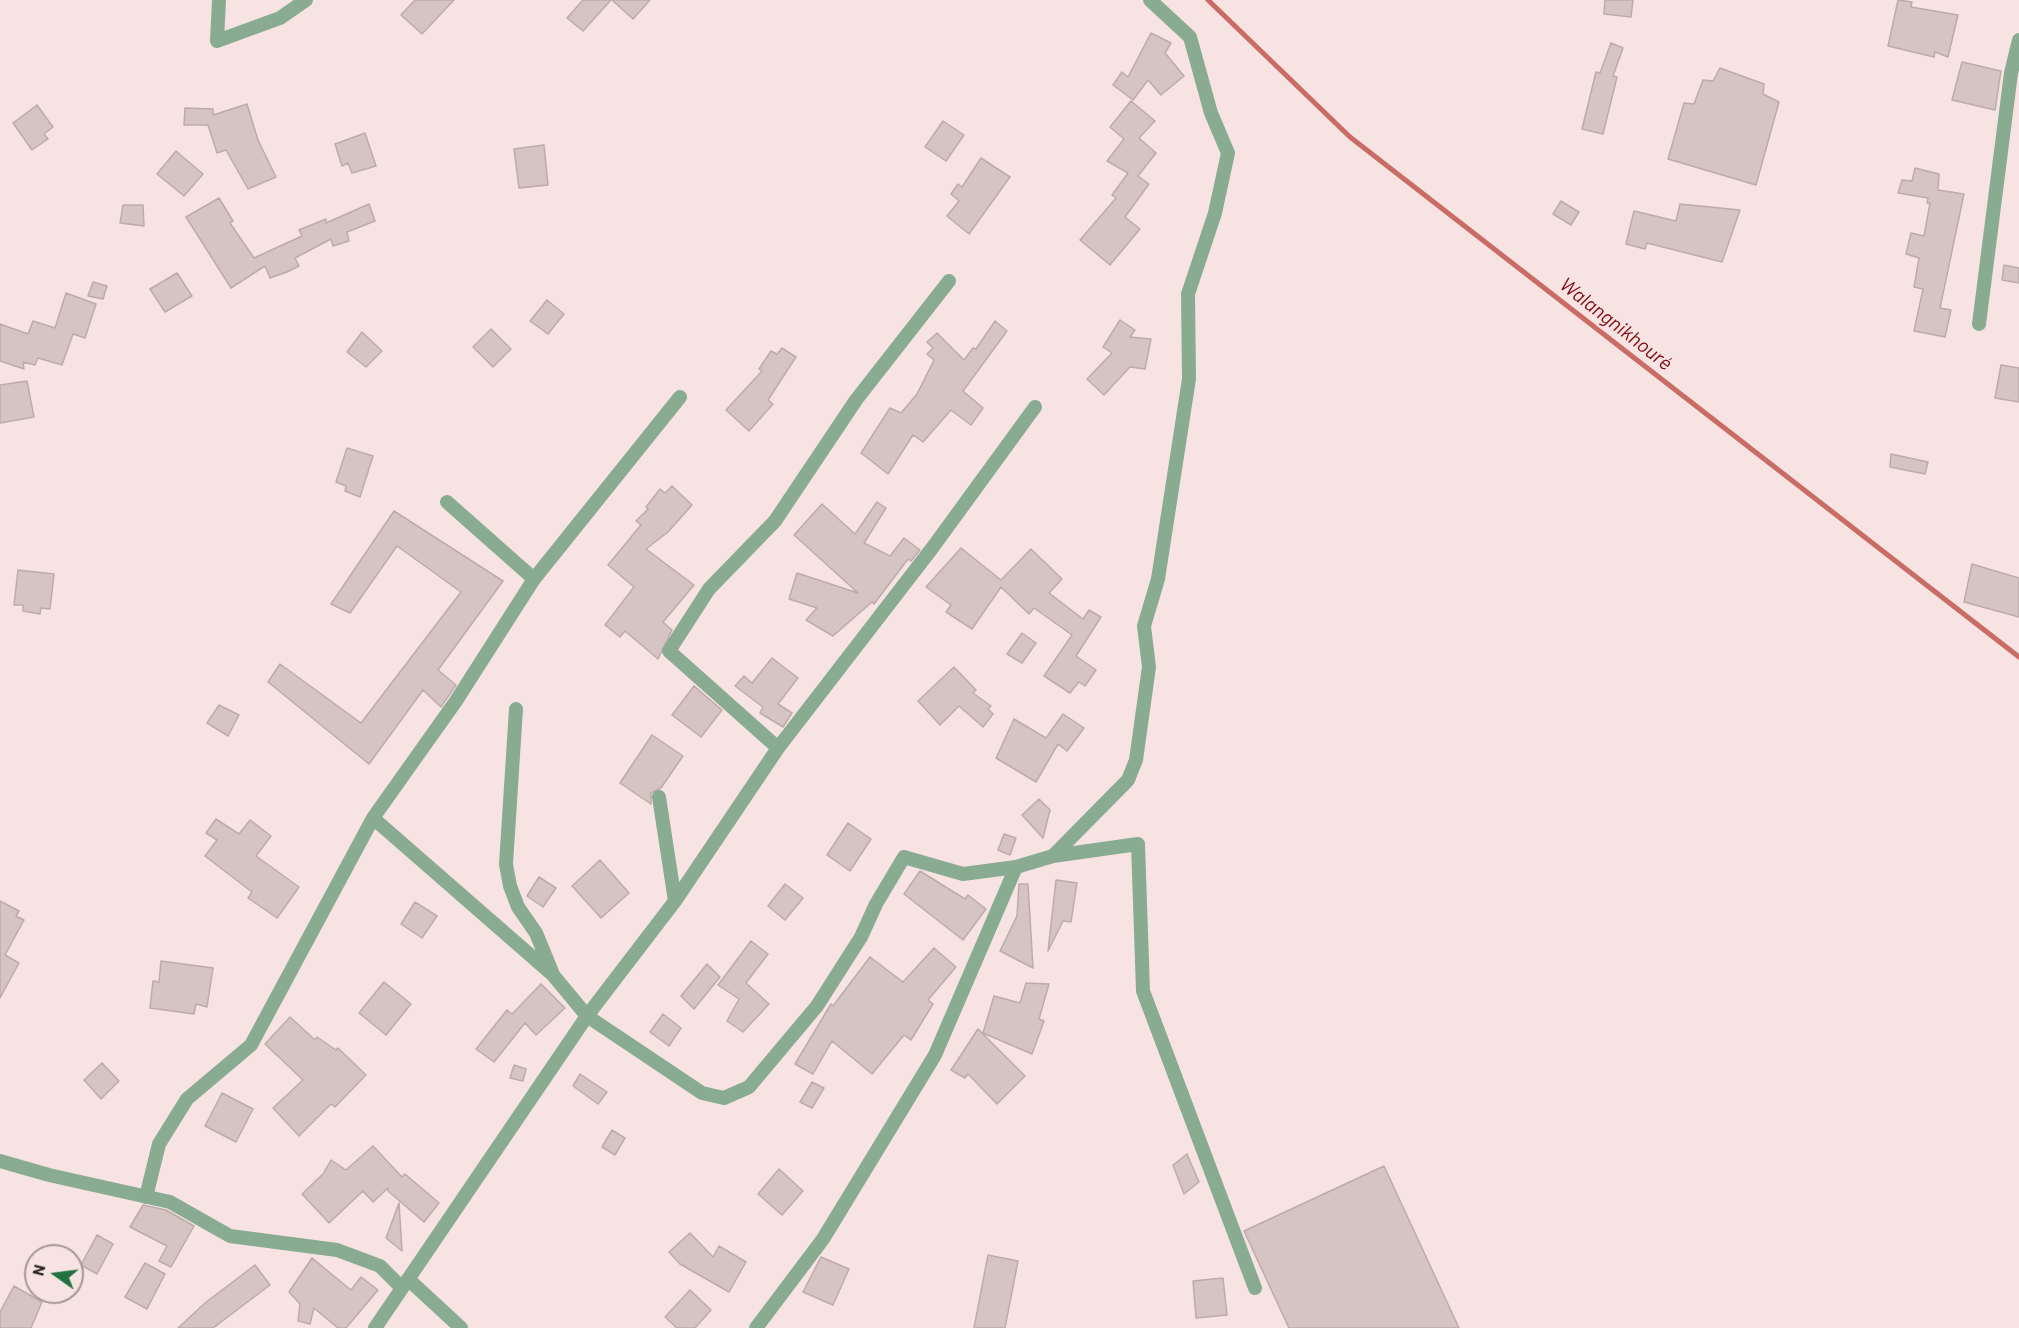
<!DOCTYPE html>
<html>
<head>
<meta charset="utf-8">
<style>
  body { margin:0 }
  #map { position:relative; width:2019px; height:1328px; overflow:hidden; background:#f7e4e2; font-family:Barlow,sans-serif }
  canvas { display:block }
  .north { position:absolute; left:24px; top:1244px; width:60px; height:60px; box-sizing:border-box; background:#f7e4e2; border:2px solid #a59796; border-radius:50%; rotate:284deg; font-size:16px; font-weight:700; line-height:24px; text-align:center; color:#2b2423 }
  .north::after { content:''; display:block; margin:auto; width:21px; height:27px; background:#227141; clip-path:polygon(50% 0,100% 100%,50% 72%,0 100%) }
</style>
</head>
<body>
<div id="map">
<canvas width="2019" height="1328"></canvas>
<div class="north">N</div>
</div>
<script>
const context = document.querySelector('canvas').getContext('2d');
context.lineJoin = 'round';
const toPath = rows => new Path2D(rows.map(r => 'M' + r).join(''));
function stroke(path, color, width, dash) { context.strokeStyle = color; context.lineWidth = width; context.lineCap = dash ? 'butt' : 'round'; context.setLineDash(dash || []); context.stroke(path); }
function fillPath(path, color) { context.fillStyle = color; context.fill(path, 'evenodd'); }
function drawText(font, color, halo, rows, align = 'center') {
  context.font = font + ' Barlow,sans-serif'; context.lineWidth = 5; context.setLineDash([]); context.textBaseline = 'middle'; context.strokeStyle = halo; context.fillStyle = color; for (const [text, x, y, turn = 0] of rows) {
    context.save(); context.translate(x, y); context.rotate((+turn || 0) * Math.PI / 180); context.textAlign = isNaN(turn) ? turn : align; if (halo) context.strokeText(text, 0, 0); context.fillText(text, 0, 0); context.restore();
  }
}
stroke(toPath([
  [1208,0,1350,137,2019,657]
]), '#c96c65', 5);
const building = toPath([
  [415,0,454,0,422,34,401,15,415,0],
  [583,0,611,0,583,31,567,18,583,0],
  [612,0,650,0,633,19,612,0],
  [1605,0,1633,0,1631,17,1604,14,1605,0],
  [1898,0,1912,2,1911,7,1958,15,1948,57,1935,52,1934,57,1888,46,1898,0],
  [1151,33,1171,43,1165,53,1184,76,1161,95,1148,80,1133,100,1113,85,1122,72,1128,77,1151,33],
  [1611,43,1623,48,1613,76,1617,77,1603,134,1582,129,1596,72,1600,73,1611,43],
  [1962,62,2001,71,1995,110,1952,100,1962,62],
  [1720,68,1764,84,1763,94,1779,102,1756,185,1668,159,1684,103,1694,104,1703,80,1713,81,1720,68],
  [1131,101,1155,121,1139,138,1156,153,1138,176,1149,184,1125,217,1140,229,1110,265,1080,240,1116,198,1112,195,1128,173,1107,161,1124,139,1110,127,1131,101],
  [247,104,258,140,276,177,248,189,226,150,217,153,208,125,184,125,185,108,213,109,213,115,247,104],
  [37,105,53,127,44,134,48,139,32,150,13,123,37,105],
  [943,121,964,135,946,161,925,147,943,121],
  [365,133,376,166,352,173,348,163,342,166,335,144,365,133],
  [544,145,548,185,519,188,514,149,544,145],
  [176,151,203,174,184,196,157,174,176,151],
  [981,158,1010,177,969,234,947,216,959,201,951,194,958,184,962,187,981,158],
  [1915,168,1939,174,1938,190,1964,194,1940,308,1951,310,1945,337,1914,331,1923,289,1914,287,1919,258,1906,254,1911,233,1924,236,1930,203,1927,203,1928,198,1898,193,1902,180,1912,181,1915,168],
  [219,198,233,221,230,223,254,258,302,236,299,230,326,219,326,223,369,204,375,221,347,232,349,241,333,246,331,239,295,258,299,266,287,272,270,278,265,266,231,288,186,217,219,198],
  [1561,201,1579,212,1571,225,1553,214,1561,201],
  [1680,204,1740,210,1722,262,1647,243,1645,249,1626,244,1634,211,1676,221,1680,204],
  [123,205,143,205,144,226,120,223,123,205],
  [2004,265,2019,268,2019,283,2002,280,2004,265],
  [177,273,192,296,165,312,150,289,177,273],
  [93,282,107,286,103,299,88,296,93,282],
  [66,293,96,304,85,338,73,334,62,365,38,358,35,365,23,362,24,369,0,361,0,324,28,334,33,321,55,328,66,293],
  [547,300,564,314,548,334,530,321,547,300],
  [1120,320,1135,330,1130,337,1151,339,1145,369,1130,367,1104,395,1087,379,1112,353,1103,347,1120,320],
  [995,321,1007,331,963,391,983,408,971,425,951,410,923,442,913,435,888,474,861,453,890,408,901,413,917,394,934,360,927,354,933,348,927,342,937,333,964,360,973,348,976,349,995,321],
  [491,329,511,349,493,367,473,347,491,329],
  [362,332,382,351,366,367,347,352,362,332],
  [782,348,796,357,768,400,773,404,749,431,726,410,762,371,759,369,771,351,777,354,782,348],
  [2001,365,2019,368,2019,402,1995,398,2001,365],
  [27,381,34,417,0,423,0,385,27,381],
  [347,448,373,456,360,497,345,491,346,486,336,482,347,448],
  [1891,454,1928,462,1925,474,1890,467,1891,454],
  [672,486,692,505,668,532,646,549,694,585,663,622,672,630,658,659,625,631,620,637,605,625,634,587,608,565,641,525,636,521,648,509,646,507,660,489,665,493,672,486],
  [877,502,886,508,864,543,890,556,904,538,920,550,911,561,908,559,874,604,872,602,833,636,806,620,817,608,789,599,797,573,858,593,794,535,822,504,855,534,877,502],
  [394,511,503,581,438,670,456,685,441,707,423,690,369,764,268,682,280,664,361,723,461,592,397,546,350,613,331,604,394,511],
  [961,548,1001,580,1031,549,1062,579,1049,593,1083,619,1089,610,1101,617,1076,656,1096,670,1085,686,1079,682,1070,693,1044,676,1072,635,1034,608,1029,614,1001,587,972,629,946,612,951,605,926,587,961,548],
  [1972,564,2019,578,2019,617,1964,602,1972,564],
  [18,570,54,574,50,609,41,608,40,614,23,611,23,605,14,605,18,570],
  [1022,633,1036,643,1022,663,1007,654,1022,633],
  [772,658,798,678,778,704,792,713,783,727,760,713,763,707,735,686,744,676,752,683,772,658],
  [954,667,976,690,973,693,991,706,988,709,993,714,983,727,959,706,940,725,918,701,954,667],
  [694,686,722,710,701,737,672,715,694,686],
  [219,705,239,715,228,736,207,723,219,705],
  [1063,714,1084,728,1067,751,1058,744,1036,782,996,758,1014,719,1046,738,1063,714],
  [652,735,683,756,661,788,651,793,651,804,620,783,652,735],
  [1039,799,1050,810,1043,838,1022,815,1039,799],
  [216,819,239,834,250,820,271,836,256,856,299,887,277,918,248,898,252,892,205,856,217,840,206,833,216,819],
  [848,823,871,839,850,871,827,855,848,823],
  [1004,834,1016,838,1010,855,998,850,1004,834],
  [600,860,629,893,601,918,572,886,600,860],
  [920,871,965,899,968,895,986,909,963,940,904,894,920,871],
  [539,877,556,888,543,907,527,896,539,877],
  [1056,880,1077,883,1071,922,1063,921,1048,951,1056,880],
  [785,884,803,898,785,920,768,906,785,884],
  [1019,884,1028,884,1033,968,1000,951,1017,916,1019,884],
  [0,901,19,911,16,916,24,920,5,955,19,963,0,998,0,901],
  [415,902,437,916,422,938,401,924,415,902],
  [751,941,768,954,746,983,769,1004,743,1032,727,1021,739,999,718,985,751,941],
  [934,948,956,967,928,1000,933,1004,911,1040,904,1035,872,1074,832,1041,813,1074,795,1064,831,1004,833,1006,870,957,903,982,934,948],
  [161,961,213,968,207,1007,196,1004,194,1014,150,1008,153,981,159,982,161,961],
  [707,964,720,977,694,1009,681,996,707,964],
  [384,982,411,1004,386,1035,359,1013,384,982],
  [1026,983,1049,984,1039,1019,1044,1021,1032,1054,983,1033,994,996,1020,1003,1026,983],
  [541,984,565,1008,536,1035,525,1023,494,1062,476,1049,507,1010,512,1014,541,984],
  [663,1014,681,1028,669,1046,650,1032,663,1014],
  [290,1017,315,1040,317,1037,336,1050,338,1048,366,1075,335,1107,331,1104,299,1136,273,1108,303,1080,265,1044,290,1017],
  [978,1029,1025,1076,997,1104,968,1074,965,1078,951,1070,978,1029],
  [102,1063,119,1081,101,1099,84,1080,102,1063],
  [514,1065,526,1069,523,1081,510,1078,514,1065],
  [580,1074,607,1092,598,1104,573,1086,580,1074],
  [812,1082,824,1088,812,1108,800,1102,812,1082],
  [222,1093,253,1109,236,1142,205,1126,222,1093],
  [612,1130,625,1138,615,1155,602,1147,612,1130],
  [373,1146,402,1177,405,1174,439,1203,424,1222,388,1191,388,1188,373,1202,363,1191,329,1223,302,1194,323,1174,331,1160,346,1170,373,1146],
  [1187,1154,1199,1182,1184,1194,1173,1165,1187,1154],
  [1384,1166,1459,1328,1289,1328,1244,1231,1384,1166],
  [779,1169,803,1191,782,1215,758,1194,779,1169],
  [399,1203,402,1251,386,1238,399,1203],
  [143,1205,166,1210,194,1226,171,1267,159,1261,167,1246,130,1227,143,1205],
  [690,1233,713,1257,719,1246,746,1262,729,1292,680,1264,669,1252,690,1233],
  [97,1235,113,1244,97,1274,81,1265,97,1235],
  [988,1255,1018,1261,1005,1328,974,1328,988,1255],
  [821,1257,849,1269,833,1305,803,1292,821,1257],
  [312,1258,351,1290,361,1277,378,1290,346,1328,338,1328,314,1308,310,1324,298,1321,300,1304,289,1292,312,1258],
  [145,1263,165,1274,147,1309,125,1297,145,1263],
  [255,1265,270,1285,213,1328,178,1328,205,1303,255,1265],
  [1223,1278,1227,1315,1196,1318,1193,1281,1223,1278],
  [14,1286,42,1302,31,1328,0,1328,0,1312,14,1286],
  [690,1290,711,1310,695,1328,677,1328,665,1317,690,1290]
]);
fillPath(building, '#d6c4c2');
stroke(building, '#bdaba9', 1.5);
stroke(toPath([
  [219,0,217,41,280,18,306,0],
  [1979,324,2011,73,2019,40],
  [680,397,534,579,456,701,373,818,553,975,587,1016,702,1093,724,1098,749,1087,817,1006,861,937,876,904,904,857,963,874,1016,867,1053,856,1128,780,1136,760,1149,667,1144,626,1158,579,1189,379,1188,294,1215,213,1228,153,1211,113,1190,37,1150,0],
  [447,502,534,579],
  [516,709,506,864,510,886,518,907,536,933,552,972],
  [778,748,669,651,709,589,775,521,856,400,949,281],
  [659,797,675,901],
  [1053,856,1138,844,1143,991,1255,1288],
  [0,1161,49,1175,170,1202,230,1236,337,1250,380,1266,402,1288],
  [146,1197,159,1144,187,1099,251,1045,373,818],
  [408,1279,461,1328],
  [375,1328,587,1016,675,901,778,748,933,547,1035,407],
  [756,1328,823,1239,935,1055,1016,867]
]), '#89ab92', 14);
drawText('italic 20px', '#7f0a13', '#f7e4e2', [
  ["Walangnikhouré",1616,324,38]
]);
</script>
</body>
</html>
